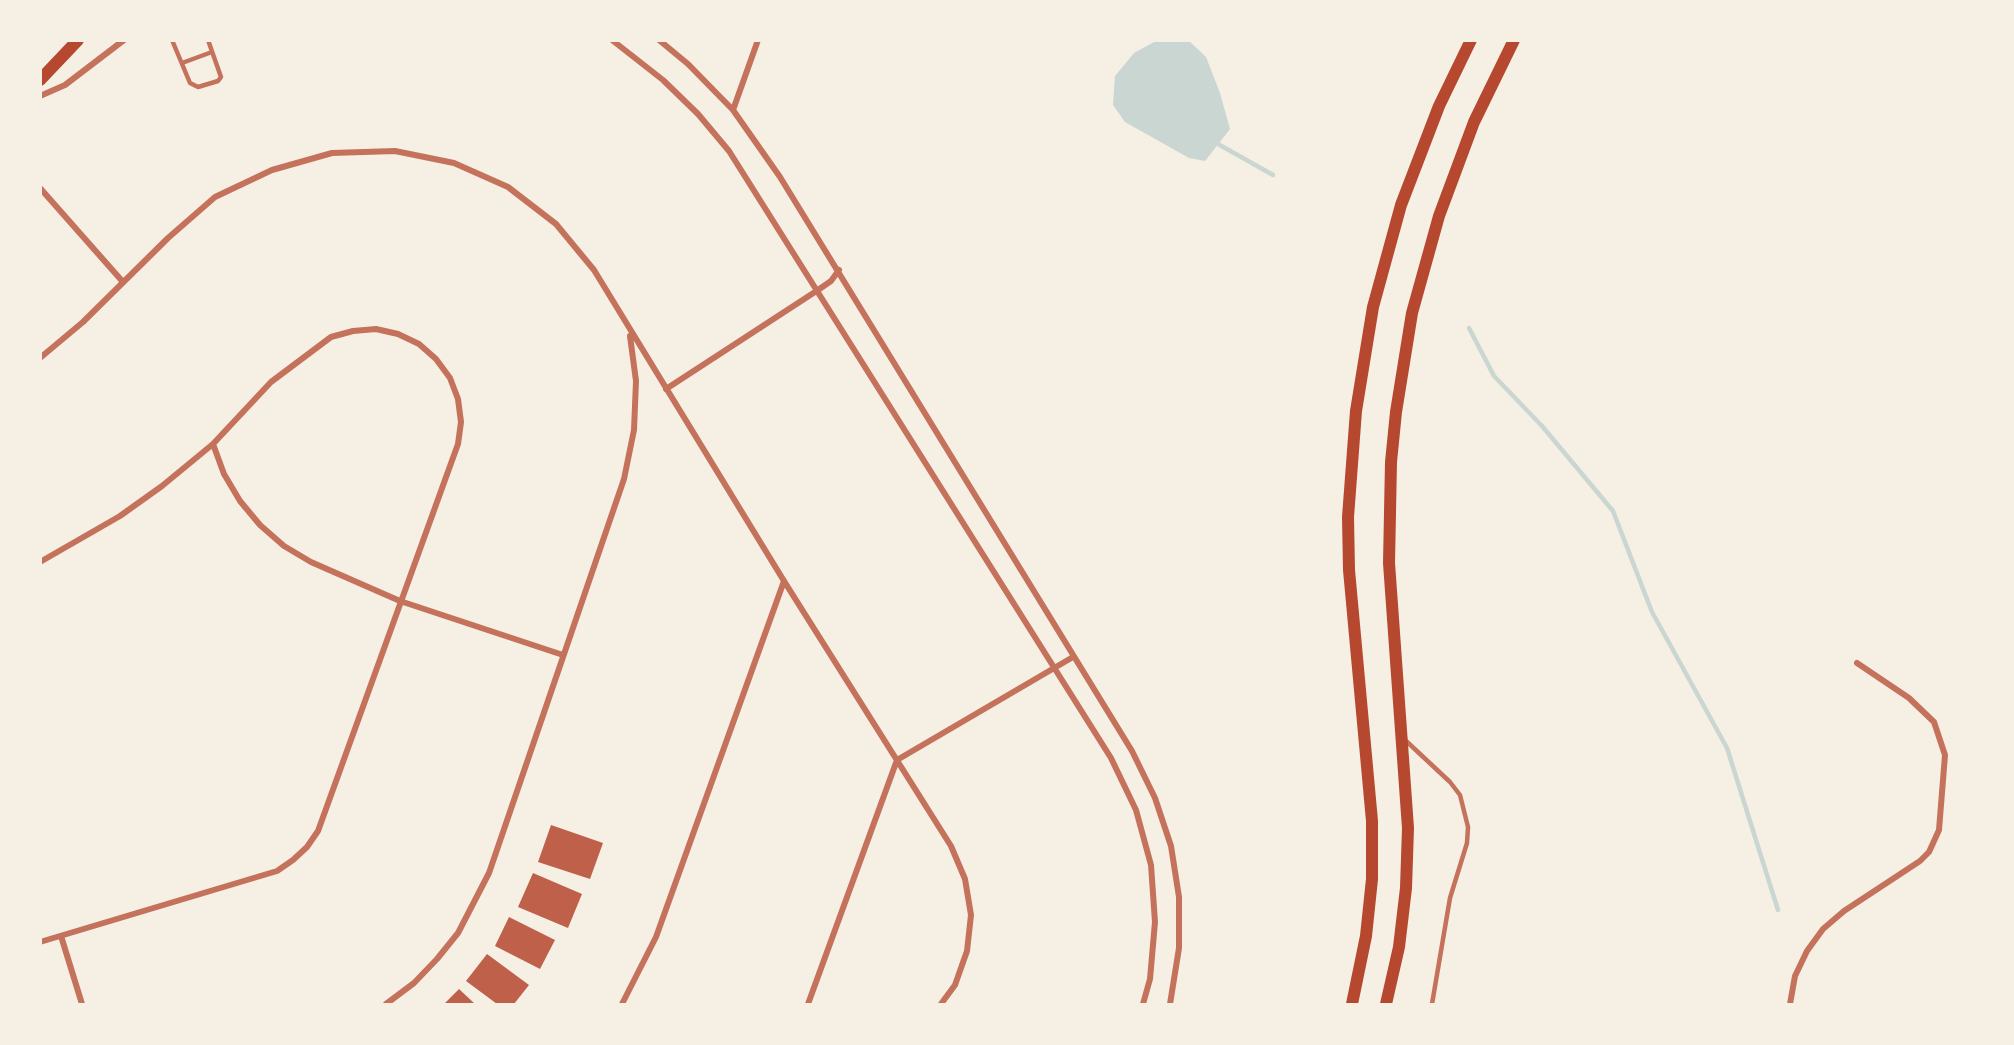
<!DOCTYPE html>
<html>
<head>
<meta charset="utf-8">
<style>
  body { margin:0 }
  #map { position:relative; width:2014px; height:1045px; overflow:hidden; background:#f6efe4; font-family:Poppins,sans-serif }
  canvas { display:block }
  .frame { position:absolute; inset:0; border:42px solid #f6efe4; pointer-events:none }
</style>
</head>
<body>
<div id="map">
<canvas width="2014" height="1045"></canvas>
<div class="frame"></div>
</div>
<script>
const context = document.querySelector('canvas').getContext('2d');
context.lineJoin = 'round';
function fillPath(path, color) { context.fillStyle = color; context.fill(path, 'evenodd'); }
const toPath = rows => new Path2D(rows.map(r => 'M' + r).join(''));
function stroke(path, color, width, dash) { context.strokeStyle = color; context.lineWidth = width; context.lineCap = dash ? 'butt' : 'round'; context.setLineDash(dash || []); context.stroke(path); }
fillPath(toPath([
  [1156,41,1189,41,1206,57,1220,93,1230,129,1205,161,1189,158,1125,122,1113,105,1115,76,1134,53]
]), '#c9d6d2');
stroke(toPath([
  [1218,144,1273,175],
  [1469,328,1494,376,1542,426,1613,511,1652,612,1727,748,1778,910]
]), '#c9d6d2', 4.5);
fillPath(toPath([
  [551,825,603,843,590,879,538,862],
  [533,873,582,894,568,928,518,907],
  [509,917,555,940,540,969,495,946],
  [487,954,529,985,514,1004,497,1004,466,981],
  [459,989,475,1004,444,1004]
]), '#bf614a');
stroke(toPath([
  [172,40,190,83,198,87,218,81,221,77,208,40],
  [182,63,212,52],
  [1404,739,1450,782,1460,795,1468,827,1467,843,1450,898,1432,1004]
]), '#c5725c', 4.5);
stroke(toPath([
  [612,40,663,80,698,114,729,151,1111,758,1136,810,1151,865,1155,922,1150,979,1143,1004],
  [659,40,688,64,733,110,780,177,1132,751,1155,798,1171,846,1179,897,1179,948,1170,1004],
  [40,96,65,85,124,40],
  [733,110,758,40],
  [40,188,123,282],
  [40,358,83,322,168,238,215,197,272,170,332,153,395,151,454,163,508,187,556,224,594,270,784,581,951,846,965,879,971,915,967,951,955,985,941,1004],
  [666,389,818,290,831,281,839,270],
  [213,444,224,474,240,501,260,525,284,546,311,562,400,601,563,655],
  [40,562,120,516,162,486,213,444,271,382,331,337,353,331,376,329,398,334,419,344,436,359,450,378,458,399,461,422,458,444,318,831,307,847,293,860,277,871,40,942],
  [61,936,82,1004],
  [386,1004,414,983,437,959,458,933,489,873,624,479,634,430,636,381,630,336],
  [622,1004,656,937,784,581],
  [808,1004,897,760,1073,657],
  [1790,1004,1795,976,1807,951,1823,929,1844,911,1920,861,1929,852,1939,830,1945,755,1934,722,1909,698,1857,663]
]), '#c5725c', 6);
stroke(toPath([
  [40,80,78,40],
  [1352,1004,1366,936,1372,879,1372,821,1349,570,1348,517,1356,411,1373,307,1401,205,1439,106,1471,40],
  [1386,1004,1399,947,1406,888,1408,828,1389,563,1391,462,1396,412,1412,313,1439,216,1474,122,1514,40]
]), '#b5482f', 12);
</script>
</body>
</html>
